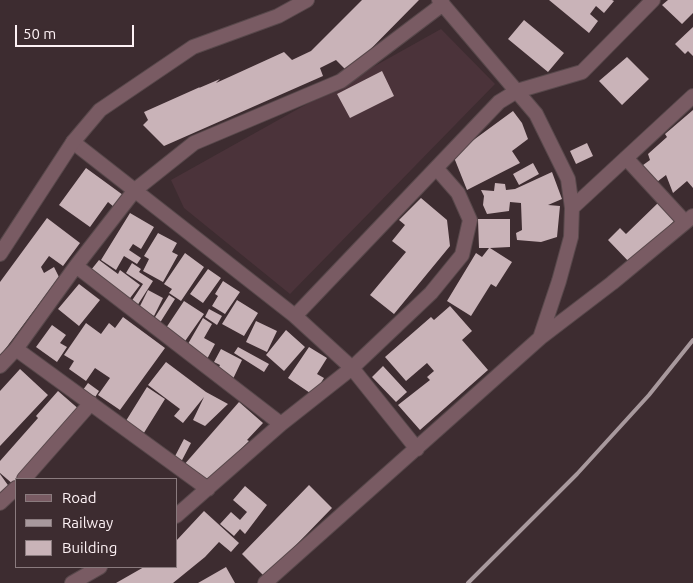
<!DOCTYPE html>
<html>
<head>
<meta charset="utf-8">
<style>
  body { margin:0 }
  #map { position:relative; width:693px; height:583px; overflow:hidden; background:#3d2c30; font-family:Ubuntu,sans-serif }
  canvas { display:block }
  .legend { position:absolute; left:15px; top:478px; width:162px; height:90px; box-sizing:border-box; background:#3d2c30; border:1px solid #8a7b7e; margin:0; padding:6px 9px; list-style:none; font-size:15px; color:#fdf1f4 }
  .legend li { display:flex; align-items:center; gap:10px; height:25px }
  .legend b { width:25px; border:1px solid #8a7b7e }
  .scale { position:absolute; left:15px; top:25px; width:119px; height:22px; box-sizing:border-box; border:2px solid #fdf1f4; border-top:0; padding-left:6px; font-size:15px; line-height:18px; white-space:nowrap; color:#fdf1f4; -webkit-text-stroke:4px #3d2c30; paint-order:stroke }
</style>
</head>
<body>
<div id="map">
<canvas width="693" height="583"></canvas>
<ul class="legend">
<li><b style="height:6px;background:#795b63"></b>Road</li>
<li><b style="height:6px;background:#a8999d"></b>Railway</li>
<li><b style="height:14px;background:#c9b3b8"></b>Building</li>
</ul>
<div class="scale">50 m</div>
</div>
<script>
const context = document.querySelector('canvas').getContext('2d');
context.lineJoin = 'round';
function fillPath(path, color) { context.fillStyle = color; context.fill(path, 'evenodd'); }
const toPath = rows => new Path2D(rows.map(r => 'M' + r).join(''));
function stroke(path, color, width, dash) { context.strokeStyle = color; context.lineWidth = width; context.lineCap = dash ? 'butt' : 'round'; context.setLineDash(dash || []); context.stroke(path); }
fillPath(toPath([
  [441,29,495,84,290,294,184,208,171,180]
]), '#4b333a');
fillPath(toPath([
  [362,0,419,0,348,72,336,60,320,68,323,76,164,146,143,125,148,120,144,112,200,87,199,88,220,79,216,83,284,52,292,60,311,51],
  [549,0,612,0,614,1,604,13,596,6,590,14,598,21,589,33],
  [668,0,693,0,693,13,682,24,662,5],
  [524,20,564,53,548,72,508,39],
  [693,27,693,56,688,51,685,54,675,44],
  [627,57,649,79,622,105,599,81],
  [382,71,394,96,350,118,337,94],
  [693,110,693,188,687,181,673,193,666,175,653,185,639,168,650,160,648,154,667,137,665,134],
  [513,111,522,123,528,139,512,151,520,163,467,190,453,155],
  [587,143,593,156,576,164,570,151],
  [533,163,539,174,519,185,513,174],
  [86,168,123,195,114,207,108,202,90,227,59,205],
  [552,172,562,199,548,205,560,206,557,237,541,242,517,240,516,233,522,230,521,203,510,202,509,211,487,214,483,205,484,196,481,190,494,191,495,183,505,184,506,190,515,189],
  [421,198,447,220,450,246,394,314,370,295,406,252,392,241,405,225,399,220],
  [658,203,675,220,631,264,608,240,620,228,626,234],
  [130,213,154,227,141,249,133,244,129,250,141,258,137,264,124,256,116,270,101,260],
  [47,218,80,243,63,266,49,256,41,267,44,273,54,267,59,277,0,356,0,282],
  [478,219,510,219,510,247,490,248,512,262,496,287,491,284,471,316,447,301,476,253,482,257,489,248,479,248],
  [158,233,177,243,172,252,178,255,163,282,143,271,149,259,144,256],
  [185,253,204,267,181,301,169,293,172,289,164,284],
  [99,260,118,274,120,270,140,285,124,306,87,275],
  [132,263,141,269,139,272,153,281,137,306,131,302,143,284,126,273],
  [208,269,221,278,203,303,190,294],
  [223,281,240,292,225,314,212,306,218,296,215,294],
  [79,284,100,300,79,326,58,309],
  [148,290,163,298,154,316,139,308],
  [169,295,175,299,156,329,150,325],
  [237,300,258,313,244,336,222,324],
  [184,301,204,314,183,344,164,331],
  [450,306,472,331,462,340,488,370,420,430,398,405,430,380,427,377,434,371,427,363,406,381,385,357,431,317,434,320],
  [209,309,222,316,217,325,205,317],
  [123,317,165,348,120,410,98,395,110,378,95,368,86,381,69,369,74,361,64,355,86,323,101,334,109,323,115,328],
  [203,318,212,324,204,338,215,344,206,361,185,349],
  [256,321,277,331,267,352,246,342],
  [52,325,66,335,60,343,67,347,57,362,36,347],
  [286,330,305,347,284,371,266,355],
  [238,347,269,364,264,372,234,353],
  [309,347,327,358,317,374,324,378,313,395,288,378],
  [221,349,242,360,232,381,216,373,220,365,214,362],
  [166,362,206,392,228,404,205,426,193,420,204,397,183,423,174,416,180,409,148,385],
  [383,366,407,392,396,402,372,377],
  [20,369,48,395,0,446,0,391],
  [88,383,99,391,92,402,80,394],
  [147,387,165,399,142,436,124,424],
  [58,391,81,411,19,479,16,479,14,485,0,473,0,461,38,418,36,416],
  [239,402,263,423,247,440,249,441,209,481,183,466],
  [184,439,191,443,180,464,173,460],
  [0,474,10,488,0,495],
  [309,485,332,508,265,577,242,554],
  [245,486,267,505,245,534,240,529,234,536,220,524,231,512,240,520,247,512,233,500],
  [204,511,239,543,231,552,219,542,205,557,173,583,116,583,144,567,176,567,176,541],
  [226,567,235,583,198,583]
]), '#c9b3b8');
const minor = toPath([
  [439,0,536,114,568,179,572,208,571,237,559,281,540,338],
  [73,142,295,316,352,368,417,449],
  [626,158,685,222],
  [572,208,693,96],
  [76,266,281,424],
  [295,316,499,102,517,91,582,72,653,0],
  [16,349,208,489],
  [0,366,16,349,76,266,135,190,194,143,341,81,443,4],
  [24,479,91,403],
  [0,503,16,488],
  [176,516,281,424,352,368,431,293,462,255,470,220,458,193,437,169],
  [72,583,100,567],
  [265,583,540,338,612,283,693,216]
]);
const tertiary = toPath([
  [0,254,73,142,100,110,193,47,278,16,307,0]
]);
stroke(minor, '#58484b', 16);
stroke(tertiary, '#58484b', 16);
stroke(minor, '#795b63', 14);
stroke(tertiary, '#795b63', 14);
stroke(toPath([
  [468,583,577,474,649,395,693,340]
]), '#a8999d', 4);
</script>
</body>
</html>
